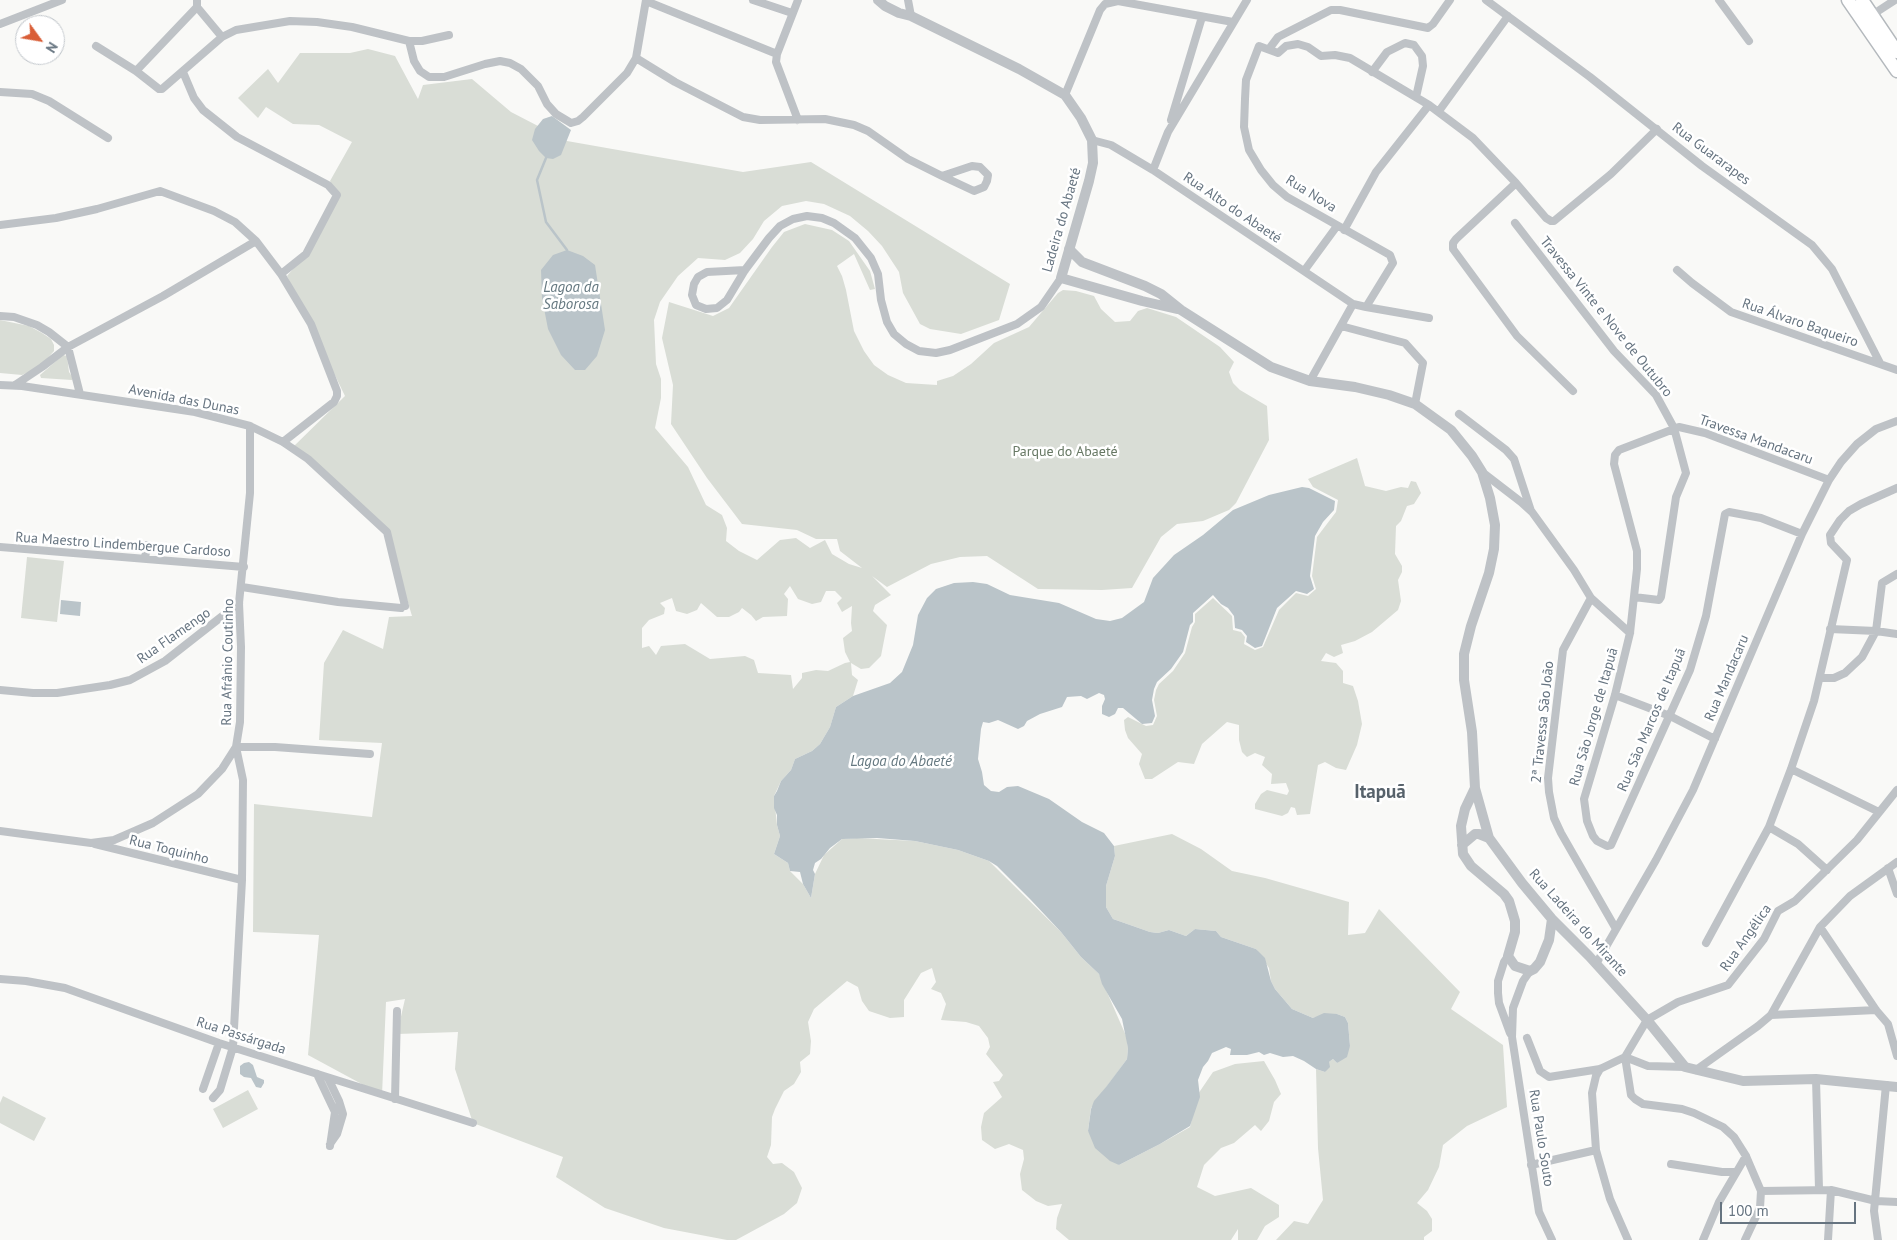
<!DOCTYPE html>
<html>
<head>
<meta charset="utf-8">
<style>
  body { margin:0 }
  #map { position:relative; width:1897px; height:1240px; overflow:hidden; background:#f9f9f7; font-family:"PT Sans",sans-serif }
  canvas { display:block }
  .north { position:absolute; left:15px; top:15px; width:50px; height:50px; box-sizing:border-box; background:#fff; border:1px solid #c2c7cc; border-radius:50%; rotate:122deg; font-size:14px; font-weight:700; line-height:20px; text-align:center; color:#667480 }
  .north::after { content:''; display:block; margin:auto; width:18px; height:22px; background:#d95e37; clip-path:polygon(50% 0,100% 100%,50% 72%,0 100%) }
  .scale { position:absolute; left:1720px; top:1202px; width:136px; height:22px; box-sizing:border-box; border:2px solid #667480; border-top:0; padding-left:6px; font-size:15px; line-height:18px; white-space:nowrap; color:#667480; -webkit-text-stroke:4px #fff; paint-order:stroke }
</style>
</head>
<body>
<div id="map">
<canvas width="1897" height="1240"></canvas>
<div class="north">N</div>
<div class="scale">100 m</div>
</div>
<script>
const context = document.querySelector('canvas').getContext('2d');
context.lineJoin = 'round';
function fillPath(path, color) { context.fillStyle = color; context.fill(path, 'evenodd'); }
const toPath = rows => new Path2D(rows.map(r => 'M' + r).join(''));
function stroke(path, color, width, dash) { context.strokeStyle = color; context.lineWidth = width; context.lineCap = dash ? 'butt' : 'round'; context.setLineDash(dash || []); context.stroke(path); }
function drawText(font, color, halo, rows, align = 'center') {
  context.font = font + ' "PT Sans",sans-serif'; context.lineWidth = 5; context.setLineDash([]); context.textBaseline = 'middle'; context.strokeStyle = halo; context.fillStyle = color; for (const [text, x, y, turn = 0] of rows) {
    context.save(); context.translate(x, y); context.rotate((+turn || 0) * Math.PI / 180); context.textAlign = isNaN(turn) ? turn : align; if (halo) context.strokeText(text, 0, 0); context.fillText(text, 0, 0); context.restore();
  }
}
fillPath(toPath([
  [368,49,395,56,418,99,423,85,472,79,511,112,567,141,743,172,811,162,1010,284,999,320,961,334,930,329,920,324,903,293,899,272,882,246,868,231,850,216,824,204,806,201,782,206,764,221,753,239,740,253,725,260,698,258,678,276,660,302,654,320,656,364,661,379,661,398,655,428,688,467,706,505,722,515,727,528,726,541,739,551,757,560,780,540,796,538,810,548,825,540,832,554,849,564,862,568,840,551,837,539,816,539,797,530,742,524,707,478,671,424,673,385,662,338,669,302,713,316,729,308,772,247,784,232,805,224,832,230,849,241,870,271,875,289,870,290,854,254,837,266,842,276,846,290,854,331,864,351,874,365,888,375,906,383,937,385,937,381,953,376,971,364,994,343,1029,327,1058,293,1063,290,1076,291,1094,296,1101,309,1115,322,1130,321,1138,311,1147,308,1176,317,1220,347,1234,362,1229,372,1233,383,1240,390,1267,406,1269,440,1236,503,1229,510,1203,521,1177,524,1161,537,1132,588,1102,590,1038,589,987,556,960,557,931,564,887,587,872,576,891,595,875,605,873,611,887,625,881,656,869,668,861,669,851,663,852,675,858,680,853,696,836,707,830,727,820,744,812,751,795,759,791,770,781,781,774,796,777,825,780,836,774,854,788,863,790,871,803,884,811,898,815,874,824,855,842,839,857,838,915,841,958,850,989,861,1061,932,1081,957,1099,974,1127,1038,1128,1048,1127,1059,1091,1108,1088,1131,1119,1165,1160,1144,1190,1127,1198,1094,1213,1072,1235,1064,1264,1061,1275,1080,1281,1094,1274,1102,1269,1121,1261,1131,1255,1125,1234,1143,1221,1148,1204,1165,1197,1187,1215,1196,1251,1188,1279,1205,1279,1217,1265,1226,1257,1240,1238,1240,1238,1229,1231,1240,1069,1240,1056,1229,1057,1218,1062,1204,1048,1206,1036,1201,1022,1190,1020,1174,1024,1159,1023,1150,1009,1144,995,1149,982,1140,981,1127,984,1113,1002,1097,993,1082,999,1081,1003,1075,986,1054,990,1047,988,1038,979,1026,966,1022,941,1020,946,1004,941,993,931,989,936,982,932,968,921,973,904,1000,904,1017,890,1018,869,1011,862,1001,858,987,847,981,814,1009,808,1022,811,1041,810,1054,800,1062,801,1072,794,1084,784,1091,775,1109,772,1117,771,1145,767,1157,773,1164,782,1163,794,1172,802,1188,797,1203,784,1214,736,1240,727,1240,664,1228,605,1208,556,1177,563,1157,473,1123,455,1069,458,1032,397,1034,405,999,386,1002,382,1095,308,1055,319,935,253,932,254,804,372,817,382,743,319,740,324,663,343,630,383,649,389,617,412,616,387,532,292,448,345,396,287,276,306,254,337,196,330,181,352,142,319,125,293,124,266,107,258,118,238,98,268,69,278,83,300,53,350,53],
  [790,586,798,599,812,604,821,602,826,591,835,591,842,598,837,603,842,612,852,606,851,623,852,631,843,638,845,652,850,662,845,663,828,671,816,670,802,673,802,678,793,689,791,675,758,673,754,660,745,656,710,659,685,644,661,646,656,655,649,646,642,648,642,628,649,620,664,614,665,608,660,603,672,598,676,611,687,614,697,610,701,603,717,617,729,617,739,612,742,608,751,615,756,621,763,617,787,616,788,599,784,594],
  [0,320,29,326,42,333,51,339,54,345,54,351,46,360,33,370,22,375,0,373],
  [63,355,67,356,69,372,73,378,72,380,41,378,40,375],
  [1357,458,1365,486,1386,491,1401,487,1408,488,1411,481,1416,482,1421,493,1414,504,1407,506,1401,521,1396,526,1395,554,1402,566,1402,572,1398,580,1401,601,1398,610,1372,632,1355,641,1341,645,1343,653,1334,657,1326,653,1321,661,1336,663,1343,671,1343,683,1353,686,1358,701,1362,724,1357,745,1346,770,1336,768,1325,762,1318,765,1310,814,1297,815,1295,808,1291,807,1288,813,1282,816,1255,809,1255,804,1261,794,1267,790,1287,795,1289,791,1286,783,1271,784,1272,774,1262,765,1265,757,1255,753,1247,757,1242,752,1239,740,1239,725,1227,722,1202,744,1194,764,1178,762,1152,779,1145,779,1139,764,1142,754,1128,738,1125,730,1124,720,1128,717,1146,726,1153,725,1157,716,1154,700,1156,690,1159,684,1173,671,1185,653,1192,627,1195,622,1195,614,1213,598,1232,616,1233,630,1241,632,1245,637,1244,644,1255,650,1263,647,1279,610,1296,593,1308,596,1316,589,1312,576,1317,537,1336,512,1338,500,1313,487,1308,479],
  [27,557,64,561,57,622,21,618],
  [1172,834,1201,849,1232,871,1265,878,1349,902,1348,935,1365,933,1379,909,1460,992,1451,1009,1503,1045,1507,1107,1467,1126,1443,1145,1439,1167,1428,1190,1417,1203,1427,1211,1432,1219,1432,1231,1424,1237,1424,1240,1276,1240,1294,1221,1308,1224,1323,1200,1318,1148,1316,1069,1325,1072,1329,1062,1333,1059,1337,1063,1350,1046,1348,1023,1345,1017,1337,1014,1313,1018,1292,1009,1275,989,1271,981,1269,968,1256,949,1221,937,1216,931,1195,929,1186,936,1169,930,1158,933,1150,932,1113,919,1106,907,1106,886,1115,856,1114,846],
  [248,1090,258,1109,223,1128,213,1109],
  [3,1096,46,1118,34,1141,0,1123,0,1103]
]), '#d9ddd6');
fillPath(toPath([
  [552,116,571,130,561,155,553,159,546,158,539,151,532,140,535,129,543,119],
  [567,250,583,256,595,265,605,330,597,356,585,370,575,370,561,355,548,329,542,298,541,270,553,255],
  [1302,487,1309,488,1335,501,1334,510,1323,522,1315,536,1310,576,1314,589,1307,594,1296,591,1277,608,1262,646,1255,648,1246,642,1247,636,1242,630,1235,628,1234,616,1228,608,1221,604,1213,595,1193,613,1193,622,1190,625,1183,652,1171,669,1157,682,1154,689,1152,700,1155,716,1152,723,1142,724,1123,708,1118,708,1115,714,1109,717,1102,714,1102,706,1105,699,1104,695,1099,693,1087,699,1081,696,1067,697,1062,707,1040,714,1027,721,1024,726,1018,729,998,720,989,723,983,722,981,729,978,759,982,772,984,785,991,791,999,792,1007,787,1018,786,1049,799,1082,822,1104,833,1114,846,1115,856,1106,886,1106,907,1113,919,1150,932,1158,933,1169,930,1186,936,1195,929,1216,931,1221,937,1256,949,1265,958,1271,981,1275,989,1292,1009,1313,1018,1324,1013,1337,1014,1345,1017,1348,1023,1350,1046,1347,1057,1337,1063,1333,1059,1329,1062,1330,1067,1325,1072,1316,1069,1304,1061,1293,1056,1283,1057,1270,1053,1264,1055,1259,1052,1247,1055,1230,1055,1231,1049,1226,1047,1212,1053,1208,1061,1203,1067,1198,1080,1200,1097,1190,1126,1160,1144,1119,1165,1110,1161,1095,1148,1088,1131,1091,1109,1094,1101,1106,1087,1127,1059,1128,1048,1122,1019,1102,984,1099,974,1081,957,1061,932,1030,899,997,866,989,861,958,850,915,841,877,838,842,839,830,848,821,859,815,863,813,870,815,874,811,898,803,884,800,872,790,871,788,863,774,854,780,836,777,825,777,815,774,808,774,796,777,791,781,781,791,770,795,759,812,751,820,744,830,727,836,707,853,696,890,683,902,672,913,645,918,615,927,598,936,589,954,583,973,582,987,584,1010,595,1059,603,1096,619,1110,621,1122,618,1144,602,1153,578,1174,555,1203,535,1233,510,1269,495],
  [61,600,81,602,80,616,60,614],
  [249,1062,253,1065,257,1077,264,1080,264,1083,261,1088,256,1087,251,1078,244,1077,240,1074,240,1066,244,1063]
]), '#bac4c9');
stroke(toPath([
  [546,158,537,180,546,222,567,250]
]), '#bac4c9', 2.5);
const primary = toPath([
  [1848,0,1897,71],
  [1862,0,1897,52]
]);
stroke(primary, '#b4b9bd', 15);
stroke(toPath([
  [753,0,792,13],
  [908,0,911,16],
  [1486,0,1590,77,1702,166,1812,245,1832,269,1880,363],
  [1719,0,1749,41],
  [646,1,777,54],
  [197,7,222,37],
  [1872,15,1895,0],
  [0,24,62,0],
  [409,41,414,61,420,71,429,77,444,77,485,64,500,61,510,63,521,69,538,86,547,104,556,114,571,123,578,121,583,117,627,73,636,58,646,0],
  [96,46,136,71,159,89,162,89,222,37,236,30,290,21,317,22,352,27,409,41,422,41,449,35],
  [1269,49,1278,37,1331,10,1340,10,1428,28,1433,24,1450,0],
  [636,58,675,82,743,117,760,120,825,119,854,125,868,131,908,159,942,176,974,191,984,187,987,181,988,175,980,167,972,166,942,176],
  [136,71,197,7,197,0],
  [183,72,194,98,203,110,237,137,328,185,337,195,306,254,281,274],
  [1372,72,1387,52,1405,43,1414,45,1422,56,1423,66,1416,97],
  [0,92,32,94,49,101,108,138],
  [1065,95,1100,10,1105,4,1118,1,1233,22],
  [1439,111,1508,16],
  [798,120,776,62,777,54,798,0],
  [1171,120,1202,17],
  [1092,140,1111,145,1153,170,1353,304,1366,307,1393,263,1390,255,1287,197,1273,185,1261,170,1249,150,1244,127,1245,99,1246,80,1259,46,1278,53,1286,46,1298,44,1308,47,1321,56,1335,55,1350,58,1429,105,1473,138,1516,183,1546,218,1551,221,1554,221,1611,174,1657,129],
  [1153,170,1168,132,1247,0],
  [1516,183,1456,239,1453,243,1453,249,1517,336,1573,391],
  [1515,223,1614,351,1656,395,1674,428,1686,473,1676,497,1661,597,1659,600,1634,597],
  [0,225,56,218,97,209,160,191,214,211,235,222,256,241,281,274,311,324,337,391,337,396,334,402,283,442],
  [1344,230,1376,172,1429,105],
  [745,270,707,272,698,277,694,284,692,295,696,305,706,309,717,308,727,300,745,270,769,238,780,226,793,219,807,216,822,218,834,223,855,238,871,258,878,274,881,300,887,322,894,334,906,344,919,351,936,353,950,350,1017,324,1041,307,1061,278],
  [1677,270,1692,283,1731,312,1897,370],
  [1304,271,1337,226],
  [1366,307,1429,318],
  [0,316,14,317,37,325,49,332,68,347,80,394],
  [1341,326,1405,343,1423,363,1415,404],
  [1310,381,1353,304],
  [0,385,22,386,195,412,250,426,283,442,308,459,387,532,405,606],
  [15,385,42,367,68,347,163,296,256,241],
  [1459,414,1506,450,1514,459,1531,511],
  [1482,472,1521,502,1532,512,1574,570,1591,598,1630,633],
  [1802,534,1761,518,1729,512,1725,514,1706,616,1690,670,1611,845,1607,846,1597,841,1593,836,1587,821,1584,799,1615,695,1630,633,1637,569,1637,551,1614,464,1615,455,1619,450,1679,427,1705,433,1829,480],
  [0,547,244,567],
  [145,559,147,545],
  [242,587,338,602,401,608],
  [1591,598,1563,650,1548,778,1549,792,1554,818,1561,833,1616,929],
  [1830,629,1876,631,1897,634],
  [1821,678,1834,678,1845,673,1862,657,1876,631,1882,583,1897,574],
  [0,690,33,693,57,693,110,685,130,680,165,661,239,603],
  [1615,695,1670,716,1715,739],
  [236,747,275,747,370,754],
  [1791,769,1879,812],
  [1769,827,1798,844,1827,870],
  [0,831,91,843,114,840,153,823,198,794,222,769,236,747],
  [95,844,242,880],
  [1888,868,1897,894],
  [1820,927,1876,1010,1888,1024,1897,1056],
  [1706,943,1769,827,1791,769,1814,701,1847,560,1831,543,1830,535,1840,520,1849,511,1861,504,1897,488],
  [1508,956,1504,962,1498,981,1498,993,1499,1003,1510,1033],
  [1596,964,1656,860,1693,790,1802,534,1829,480,1841,462,1857,444,1876,429,1897,421],
  [1530,971,1523,981,1513,1008,1512,1037,1539,1212,1552,1240],
  [0,979,26,981,65,988,219,1043,473,1123],
  [1771,1015,1876,1010],
  [1527,1038,1540,1071,1549,1077,1600,1069,1625,1057,1648,1066,1685,1067],
  [1625,1057,1647,1020,1678,1002,1728,985,1764,939,1778,911,1795,901,1857,840,1897,790],
  [1625,1057,1631,1095,1635,1099,1643,1104,1682,1109,1694,1113,1723,1127,1734,1137,1746,1156,1761,1191,1760,1208,1745,1240],
  [1600,1069,1596,1076,1592,1093,1596,1150,1610,1199,1628,1240],
  [1696,1070,1758,1026,1771,1015,1820,927,1850,896,1897,862],
  [317,1074,335,1112,330,1146],
  [328,1078,339,1101,343,1114,337,1134,330,1144],
  [1816,1079,1819,1189],
  [203,1089,219,1043],
  [213,1098,220,1090,233,1047,242,880,243,780,236,747,240,722,241,647,239,603,250,493,250,426],
  [395,1099,397,1011],
  [1671,1164,1722,1172,1736,1172],
  [1531,1165,1596,1150],
  [1761,1191,1831,1190,1876,1201,1897,1202],
  [1703,1240,1719,1202,1746,1156],
  [1828,1240,1831,1190],
  [1878,1240,1874,1211,1886,1085]
]), '#bec2c6', 8);
stroke(toPath([
  [878,0,885,6,899,13,911,16,1019,69,1065,95,1081,118,1092,140,1093,163,1089,181,1061,278,1142,301,1177,309],
  [1069,249,1082,262,1145,286,1161,294,1181,310,1271,367,1310,381,1355,387,1389,395,1415,404,1451,430,1472,456,1482,472,1490,498,1495,525,1494,549,1489,573,1471,626,1464,654,1464,680,1472,732,1475,788,1489,838,1522,883,1552,919,1589,956,1647,1020,1685,1067,1743,1081,1816,1079,1897,1087],
  [1475,788,1465,809,1461,826,1463,854,1471,866,1504,894,1509,901,1515,921,1515,932,1508,956,1515,966,1530,971,1534,969,1540,962,1549,940,1552,919],
  [1462,845,1475,834,1479,834,1489,838]
]), '#bec2c6', 10);
stroke(primary, '#fff', 12);
drawText('14px', '#667480', '#fff', [
  ["Rua Guararapes",1711,154,37],
  ["Rua Nova",1311,194,32],
  ["Rua Alto do Abaeté",1232,208,34],
  ["Ladeira do Abaeté",1062,220,-74],
  ["Travessa Vinte e Nove de Outubro",1606,317,51],
  ["Rua Álvaro Baqueiro",1800,323,19],
  ["Avenida das Dunas",184,400,11],
  ["Travessa Mandacaru",1756,440,20],
  ["Rua Maestro Lindembergue Cardoso",123,545,4],
  ["Rua Flamengo",174,636,-35],
  ["Rua Afrânio Coutinho",228,662,-89],
  ["Rua Mandacaru",1727,678,-67],
  ["Rua São Jorge de Itapuã",1594,717,-74],
  ["Rua São Marcos de Itapuã",1652,720,-67],
  ["2ª Travessa São João",1543,722,-84],
  ["Rua Toquinho",169,850,14],
  ["Rua Ladeira do Mirante",1578,923,48],
  ["Rua Angélica",1746,938,-55],
  ["Rua Passárgada",241,1036,18],
  ["Rua Paulo Souto",1541,1138,81]
]);
drawText('14px', '#677864', '#fff', [
  ["Parque do Abaeté",1065,452]
]);
drawText('italic 15px', '#667981', '#fff', [
  ["Lagoa da",571,288],
  ["Saborosa",571,305],
  ["Lagoa do Abaeté",901,762]
]);
drawText('bold 19px', '#57626b', '#fff', [
  ["Itapuã",1380,793]
]);
</script>
</body>
</html>
